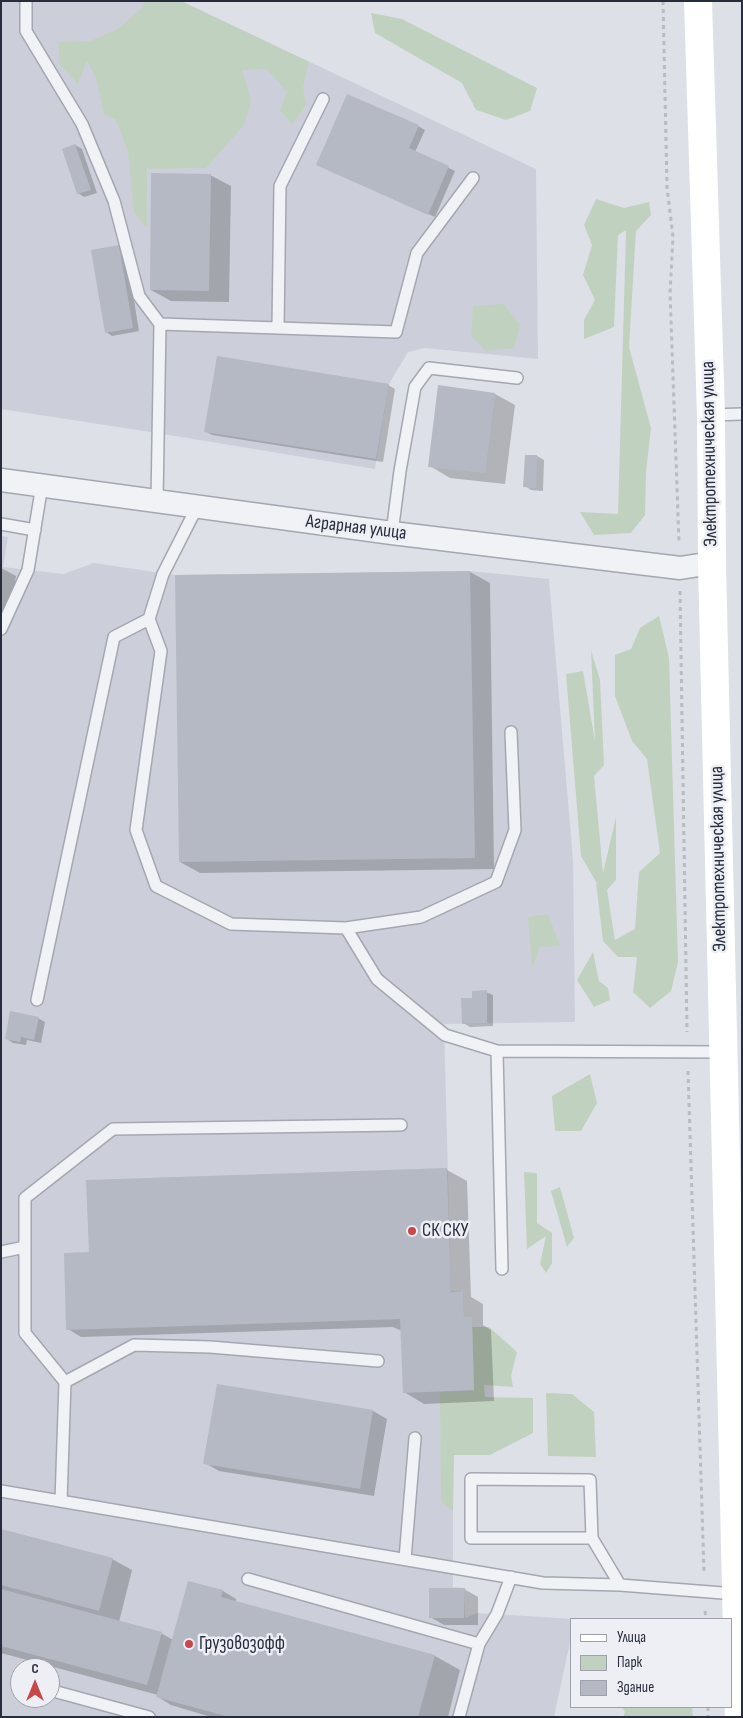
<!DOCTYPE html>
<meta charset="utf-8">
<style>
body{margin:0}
#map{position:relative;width:743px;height:1718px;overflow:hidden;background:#dee0e7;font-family:"Sofia Sans Condensed",sans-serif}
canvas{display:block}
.frame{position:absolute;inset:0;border:2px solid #282d3d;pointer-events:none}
.legend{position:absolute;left:570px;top:1618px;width:162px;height:90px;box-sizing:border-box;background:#edeff5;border:1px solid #9ea1ab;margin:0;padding:6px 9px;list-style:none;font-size:15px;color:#282d3d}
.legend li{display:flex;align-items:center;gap:10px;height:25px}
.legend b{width:25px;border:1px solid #9ea1ab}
.north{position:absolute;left:10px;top:1658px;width:50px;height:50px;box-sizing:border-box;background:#edeff5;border:1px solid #9ea1ab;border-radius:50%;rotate:0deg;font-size:14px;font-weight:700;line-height:20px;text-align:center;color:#282d3d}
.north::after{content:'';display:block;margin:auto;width:18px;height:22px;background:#c84748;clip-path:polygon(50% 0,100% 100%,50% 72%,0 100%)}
</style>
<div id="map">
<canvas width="743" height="1718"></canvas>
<div class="frame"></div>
<ul class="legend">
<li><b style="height:6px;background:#fff"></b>Улица</li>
<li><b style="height:14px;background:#c1d1bf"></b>Парк</li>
<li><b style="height:14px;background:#b5b9c4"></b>Здание</li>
</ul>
<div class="north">С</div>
</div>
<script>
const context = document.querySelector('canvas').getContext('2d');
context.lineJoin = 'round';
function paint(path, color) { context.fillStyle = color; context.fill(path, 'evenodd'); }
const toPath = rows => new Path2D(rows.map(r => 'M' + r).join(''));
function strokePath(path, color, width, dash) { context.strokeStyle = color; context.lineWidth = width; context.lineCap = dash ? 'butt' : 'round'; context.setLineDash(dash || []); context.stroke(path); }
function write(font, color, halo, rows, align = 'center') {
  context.font = font + ' "Sofia Sans Condensed",sans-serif'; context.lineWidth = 5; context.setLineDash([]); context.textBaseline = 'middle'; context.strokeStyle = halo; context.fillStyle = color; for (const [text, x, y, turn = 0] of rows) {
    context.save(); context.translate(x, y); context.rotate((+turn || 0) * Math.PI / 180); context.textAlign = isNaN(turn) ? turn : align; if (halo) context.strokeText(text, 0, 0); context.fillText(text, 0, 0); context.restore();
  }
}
paint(toPath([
 [1,1,181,1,536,169,538,359,425,348,408,352,389,384,375,469,157,433,1,409],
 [1,536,8,537,3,567,63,574,94,563,175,575,470,571,549,579,573,860,575,1022,444,1024,451,1291,463,1291,464,1317,472,1317,474,1390,453,1392,453,1587,465,1588,465,1618,477,1613,575,1619,572,1619,572,1633,554,1717,1,1717],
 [20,1668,50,1668,50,1698,20,1698]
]), '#cccfd9');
paint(toPath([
 [145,1,181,1,309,62,303,87,306,104,292,125,280,110,287,92,267,69,242,70,251,101,244,125,206,168,147,169,147,228,134,212,128,152,116,120,104,114,96,78,87,61,78,84,60,65,58,42,90,41,118,29,142,8],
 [371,13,402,19,537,88,530,111,506,120,476,110,462,83,375,33],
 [596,199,624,208,649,202,651,215,636,231,629,347,651,428,646,472,645,515,631,533,594,535,580,512,618,514,626,230,618,235,614,327,584,339,584,320,595,300,583,275,592,245,584,225],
 [504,304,520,325,514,348,486,351,471,336,473,306],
 [659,616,669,658,678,962,671,991,650,1008,633,992,637,957,618,957,603,941,596,882,581,856,566,674,583,671,595,741,591,650,600,680,604,765,594,776,603,873,616,817,616,880,607,890,615,940,635,929,639,872,660,853,647,759,632,741,615,696,615,655,631,649,640,628],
 [548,914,560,946,540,947,532,968,528,917],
 [593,952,599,981,608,988,610,1000,594,1007,577,980],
 [590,1074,597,1103,581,1131,555,1131,552,1096],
 [524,1172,537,1173,537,1223,552,1233,552,1263,546,1273,540,1264,546,1236,527,1249],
 [560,1187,574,1238,567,1247,551,1191],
 [472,1327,489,1327,517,1352,511,1376,513,1387,484,1385,485,1397,533,1398,533,1433,490,1455,454,1455,453,1511,441,1502,440,1392,474,1390],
 [546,1393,572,1394,594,1412,596,1457,548,1456],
 [622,1707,692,1707,693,1717,623,1717,625,1712]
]), '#c1d1bf');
paint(toPath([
 [418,126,425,130,415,152,455,171,435,217,324,168],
 [75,145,82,149,97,193,84,197,78,193,63,149],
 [210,175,231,186,229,302,171,301,151,290],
 [119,247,126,251,139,331,112,336,106,332],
 [388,385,395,389,383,462,212,435,206,431],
 [495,394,515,405,505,484,450,478,430,466],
 [526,456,537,456,544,460,543,491,531,490,525,486],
 [1,568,16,576,10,613,1,611],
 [470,572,490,583,494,869,200,873,180,862],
 [486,992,493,995,493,1026,470,1027,463,1023,474,999],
 [38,1018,45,1022,41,1043,27,1040,26,1045,13,1043,7,1039],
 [447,1170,467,1181,471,1297,483,1304,483,1325,491,1330,494,1401,424,1404,404,1392,402,1331,393,1327,81,1337,68,1329,90,1253],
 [218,1385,373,1411,387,1419,374,1496,219,1471,205,1463],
 [1,1530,112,1559,132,1570,119,1622,161,1633,173,1640,189,1582,223,1591,236,1599,236,1602,435,1656,460,1670,448,1717,211,1717,171,1705,158,1697,158,1695,1,1653],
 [464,1589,478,1597,478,1625,444,1625,430,1617]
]), '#0003');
paint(toPath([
 [347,94,419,125,409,148,449,166,428,215,316,165],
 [75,144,91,190,77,194,62,149],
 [151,173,211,174,209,291,150,290],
 [119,245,133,328,105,333,91,250],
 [217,356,389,384,376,459,204,432],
 [438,385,495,393,485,473,428,467],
 [525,455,537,455,536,488,523,487],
 [470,571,475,858,179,862,175,575],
 [487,990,487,1023,462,1024,461,998,472,998,472,991],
 [10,1011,39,1017,34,1040,21,1037,20,1042,5,1039],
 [447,1168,451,1292,463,1291,464,1317,472,1317,474,1390,403,1393,400,1319,66,1330,64,1253,89,1252,86,1180],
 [217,1384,373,1410,360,1489,203,1464],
 [1,1529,113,1558,99,1611,1,1585],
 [188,1581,223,1590,221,1597,435,1655,418,1717,229,1717,156,1697],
 [429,1588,465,1588,464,1618,429,1618],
 [1,1589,162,1632,147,1685,1,1646]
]), '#b5b9c4');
const lane = toPath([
 [26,1,26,31,82,124,114,201,139,296,160,324,157,501],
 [160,324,396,332,417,253,473,178],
 [278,328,280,186,323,99],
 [711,415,742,414],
 [197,507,163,574,149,619,161,651,136,830,156,886,231,924,346,928,421,917,496,882,515,830,511,732],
 [1,524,35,530],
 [392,533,400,471,415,387,429,368,517,378],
 [1,629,28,570,42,485],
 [346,928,377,979,445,1035,497,1051,723,1052],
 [37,1000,114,637,149,619],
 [497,1051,502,1269],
 [1,1252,25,1247],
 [65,1382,25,1333,25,1198,113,1129,401,1125],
 [1,1491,543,1583,620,1585,736,1594],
 [61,1501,65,1382,134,1345,210,1347,378,1361],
 [592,1538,590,1480,471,1479,471,1538,592,1538,620,1585],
 [405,1559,415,1438],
 [248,1579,479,1644,459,1717],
 [479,1644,497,1614,511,1577],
 [57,1692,149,1717]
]);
const street = toPath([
 [1,480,392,533,680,568,712,563]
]);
strokePath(lane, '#a4a7b1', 14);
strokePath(street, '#a4a7b1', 25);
strokePath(toPath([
 [663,1,667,187,673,237,670,293,679,543],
 [680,591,687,1032],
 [688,1071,704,1572],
 [705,1611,706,1619],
 [708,1707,708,1717]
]), '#b9bbc2', 3, [4, 4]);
strokePath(lane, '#f1f2f6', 11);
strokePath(street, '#f1f2f6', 22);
strokePath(toPath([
 [698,1,711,415,712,563,739,1717]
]), '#fff', 28);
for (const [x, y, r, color] of [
 [412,1231,5,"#c84748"],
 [189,1644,5,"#c84748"]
]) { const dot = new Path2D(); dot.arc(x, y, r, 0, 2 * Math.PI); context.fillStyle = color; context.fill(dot); strokePath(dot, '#edeff5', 2); }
write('19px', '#282d3d', '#edeff5', [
 ["Электротехническая улица",710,454,-91],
 ["Аграрная улица",356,528,7],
 ["Электротехническая улица",719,859,-91]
]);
write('19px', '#282d3d', '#edeff5', [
 ["СК СКУ",422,1231],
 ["Грузовозофф",199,1644]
], 'left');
</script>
